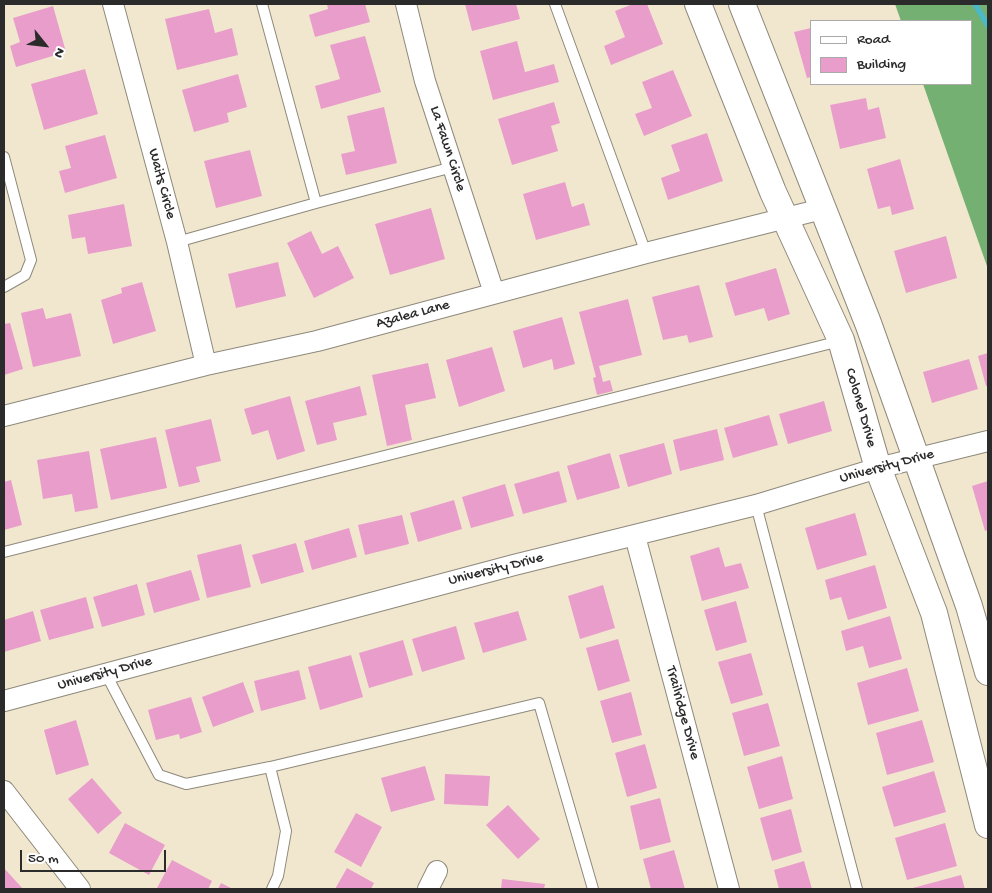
<!DOCTYPE html>
<style>
body{margin:0}
#map{position:relative;width:992px;height:893px;overflow:hidden;background:#f1e7ce;font-family:"Gochi Hand",sans-serif}
canvas{display:block}
.frame{position:absolute;inset:0;border:5px solid #2b2b2b;pointer-events:none}
.legend{position:absolute;left:810px;top:20px;width:162px;height:65px;box-sizing:border-box;background:#fff;border:1px solid #aaa;margin:0;padding:6px 9px;list-style:none;font-size:15px;color:#2b2b2b}
.legend li{display:flex;align-items:center;gap:10px;height:25px}
.legend b{width:25px;border:1px solid #aaa}
.north{position:absolute;left:20px;top:20px;width:50px;height:50px;-webkit-text-stroke:4px #fff;paint-order:stroke;rotate:119deg;font-size:14px;font-weight:700;line-height:20px;text-align:center;color:#2b2b2b}
.north::after{content:'';display:block;margin:auto;width:18px;height:22px;background:#2b2b2b;clip-path:polygon(50% 0,100% 100%,50% 72%,0 100%)}
.scale{position:absolute;left:20px;top:850px;width:146px;height:22px;box-sizing:border-box;border:2px solid #2b2b2b;border-top:0;padding-left:6px;font-size:15px;line-height:18px;white-space:nowrap;color:#2b2b2b;-webkit-text-stroke:4px #fff;paint-order:stroke}
</style>
<div id="map">
<canvas width="992" height="893"></canvas>
<div class="frame"></div>
<ul class="legend">
<li><b style="height:6px;background:#fff"></b>Road</li>
<li><b style="height:14px;background:#e99dcb"></b>Building</li>
</ul>
<div class="north">N</div>
<div class="scale">50 m</div>
</div>
<script>
const context = document.querySelector('canvas').getContext('2d');
context.lineJoin = 'round';
function paint(path, color) { context.fillStyle = color; context.fill(path, 'evenodd'); }
const toPath = rows => new Path2D(rows.map(r => 'M' + r).join(''));
function strokePath(path, color, width, dash) { context.strokeStyle = color; context.lineWidth = width; context.lineCap = dash ? 'butt' : 'round'; context.setLineDash(dash || []); context.stroke(path); }
function write(font, color, halo, rows, align = 'center') {
  context.font = font + ' "Gochi Hand",sans-serif'; context.lineWidth = 4.5; context.setLineDash([]); context.textBaseline = 'middle'; context.strokeStyle = halo; context.fillStyle = color; for (const [text, x, y, turn = 0] of rows) {
    context.save(); context.translate(x, y); context.rotate((+turn || 0) * Math.PI / 180); context.textAlign = isNaN(turn) ? turn : align; if (halo) context.strokeText(text, 0, 0); context.fillText(text, 0, 0); context.restore();
  }
}
paint(toPath([
 [895,4,988,4,988,269,923,84,971,84,971,21,901,21]
]), '#74b071');
strokePath(toPath([
 [975,4,988,26]
]), '#4cb9c6', 5.5);
paint(toPath([
 [327,4,365,4,370,22,315,37,309,15,328,9],
 [465,4,516,4,520,19,472,31],
 [633,4,647,4,663,44,611,65,604,46,625,37,615,11],
 [53,6,66,52,16,67,10,46,20,42,13,18],
 [209,9,215,33,232,28,238,55,177,70,165,19],
 [811,28,811,77,807,78,794,32],
 [365,36,381,92,321,109,315,86,340,79,330,45],
 [517,41,525,72,554,64,559,82,493,100,480,51],
 [85,69,98,114,44,130,31,84],
 [673,70,692,116,644,136,635,114,652,108,642,82],
 [238,74,247,107,227,113,229,122,194,132,182,90],
 [866,98,868,110,879,107,886,138,840,149,830,105],
 [554,102,560,123,551,126,558,151,512,165,498,119],
 [384,107,397,163,346,175,341,154,355,151,347,116],
 [707,133,723,181,668,200,661,178,680,171,671,145],
 [105,135,117,178,65,193,59,171,71,168,65,146],
 [250,150,262,196,216,208,204,161],
 [900,159,914,209,892,215,890,206,878,209,867,169],
 [565,182,572,207,584,203,590,225,536,240,523,194],
 [124,204,132,246,88,254,85,237,72,239,68,215],
 [431,208,445,259,390,275,375,224],
 [311,231,322,254,338,246,354,278,314,298,287,243],
 [946,236,957,278,906,293,894,251],
 [278,262,286,296,236,308,228,274],
 [776,268,790,314,768,321,764,308,735,316,725,283],
 [142,282,156,331,113,344,101,300,122,293,121,288],
 [699,285,713,337,689,343,687,335,663,340,652,297],
 [628,299,642,355,599,366,603,382,610,380,613,391,597,395,593,378,596,377,579,312],
 [43,308,46,319,71,313,81,356,33,367,21,313],
 [562,317,575,364,554,370,552,359,523,368,513,331],
 [10,323,23,369,4,375,4,324],
 [492,347,505,391,459,407,446,360],
 [988,353,988,386,986,386,978,356],
 [969,359,978,389,932,403,923,372],
 [428,363,436,398,405,405,412,440,387,446,372,375],
 [360,386,367,415,333,423,337,440,317,445,305,401],
 [290,396,305,451,277,460,268,430,252,435,244,409],
 [824,401,832,431,788,444,779,414],
 [769,415,778,445,733,458,724,428],
 [211,419,221,461,196,467,200,482,179,487,165,430],
 [717,429,724,460,680,471,673,440],
 [156,437,167,488,111,500,100,449],
 [664,443,672,474,628,487,619,455],
 [89,451,98,508,75,512,72,494,43,499,37,460],
 [610,453,620,488,577,500,567,466],
 [559,471,567,502,523,514,514,484],
 [11,480,22,525,4,530,4,482],
 [988,481,988,530,985,531,972,486],
 [505,484,514,516,471,528,462,497],
 [454,500,462,529,418,542,410,513],
 [855,513,867,555,817,570,805,528],
 [402,515,409,544,365,555,358,525],
 [349,528,357,557,312,570,304,541],
 [296,543,304,572,261,584,252,555],
 [241,544,251,587,207,598,197,555],
 [719,547,725,567,741,563,749,588,702,601,690,556],
 [875,565,887,608,848,620,841,597,830,600,825,580],
 [191,570,200,600,154,613,146,583],
 [137,584,145,615,102,627,93,597],
 [603,585,615,628,580,639,568,596],
 [86,597,94,628,49,640,40,610],
 [736,601,747,642,716,651,704,610],
 [33,611,41,641,4,652,4,620],
 [518,611,527,640,483,653,474,623],
 [890,616,902,659,869,668,863,646,846,651,841,631],
 [456,626,465,659,422,672,412,639],
 [618,639,630,681,598,691,586,648],
 [403,640,413,675,369,688,359,653],
 [751,653,763,695,731,704,718,662],
 [351,655,363,697,320,710,308,667],
 [907,668,919,711,868,725,857,683],
 [299,670,306,699,261,711,254,681],
 [243,682,254,712,213,727,202,697],
 [631,692,642,735,612,743,600,701],
 [191,697,202,732,180,739,179,734,156,740,148,710],
 [768,703,780,746,744,756,732,713],
 [76,720,89,765,56,775,44,730],
 [922,720,934,762,887,775,876,733],
 [645,744,657,788,627,797,615,753],
 [782,756,793,799,759,809,747,767],
 [425,766,435,800,391,812,381,778],
 [934,771,946,812,894,827,882,787],
 [445,774,490,776,488,806,444,804],
 [92,778,122,813,98,834,68,799],
 [660,798,671,842,640,850,630,806],
 [508,805,540,839,518,859,486,825],
 [791,809,802,852,772,861,760,818],
 [356,813,382,827,361,867,334,852],
 [125,823,165,845,149,875,109,853],
 [945,823,957,866,907,880,895,838],
 [674,850,685,889,651,889,643,859],
 [172,860,212,881,208,889,157,888],
 [804,861,812,889,779,889,774,870],
 [4,868,23,889,4,889],
 [347,868,374,883,371,889,335,889],
 [961,875,965,889,909,889],
 [502,879,545,884,544,889,501,889],
 [221,883,233,889,218,889]
]), '#e99dcb');
const service = toPath([
 [555,4,646,253],
 [4,157,31,260,25,275,4,287],
 [316,203,453,167],
 [177,242,316,203,262,4],
 [756,505,857,889],
 [4,552,840,341],
 [106,674,159,775,186,784,270,767,539,703,593,889],
 [270,767,286,831,278,876,272,889]
]);
const minor = toPath([
 [113,4,177,242,206,365],
 [406,4,425,81,494,293],
 [4,416,206,365,317,341,646,253,822,209],
 [635,536,729,889],
 [4,701,514,565,756,505,878,468,988,441],
 [4,791,80,889],
 [428,889,437,871]
]);
const tertiary = toPath([
 [698,4,773,192,841,340,878,468,934,613,988,825],
 [742,4,868,323,969,606,988,672]
]);
strokePath(service, '#8e897c', 12);
strokePath(minor, '#8e897c', 22);
strokePath(tertiary, '#8e897c', 28);
strokePath(service, '#fff', 10);
strokePath(minor, '#fff', 20);
strokePath(tertiary, '#fff', 26);
write('15px', '#2b2b2b', '#fff', [
 ["La Fawn Circle",447,149,72],
 ["Waits Circle",161,184,75],
 ["Azalea Lane",413,315,-15],
 ["Colonel Drive",860,408,74],
 ["University Drive",887,467,-15],
 ["University Drive",496,570,-14],
 ["University Drive",105,674,-15],
 ["Trailridge Drive",682,713,75]
]);
</script>
